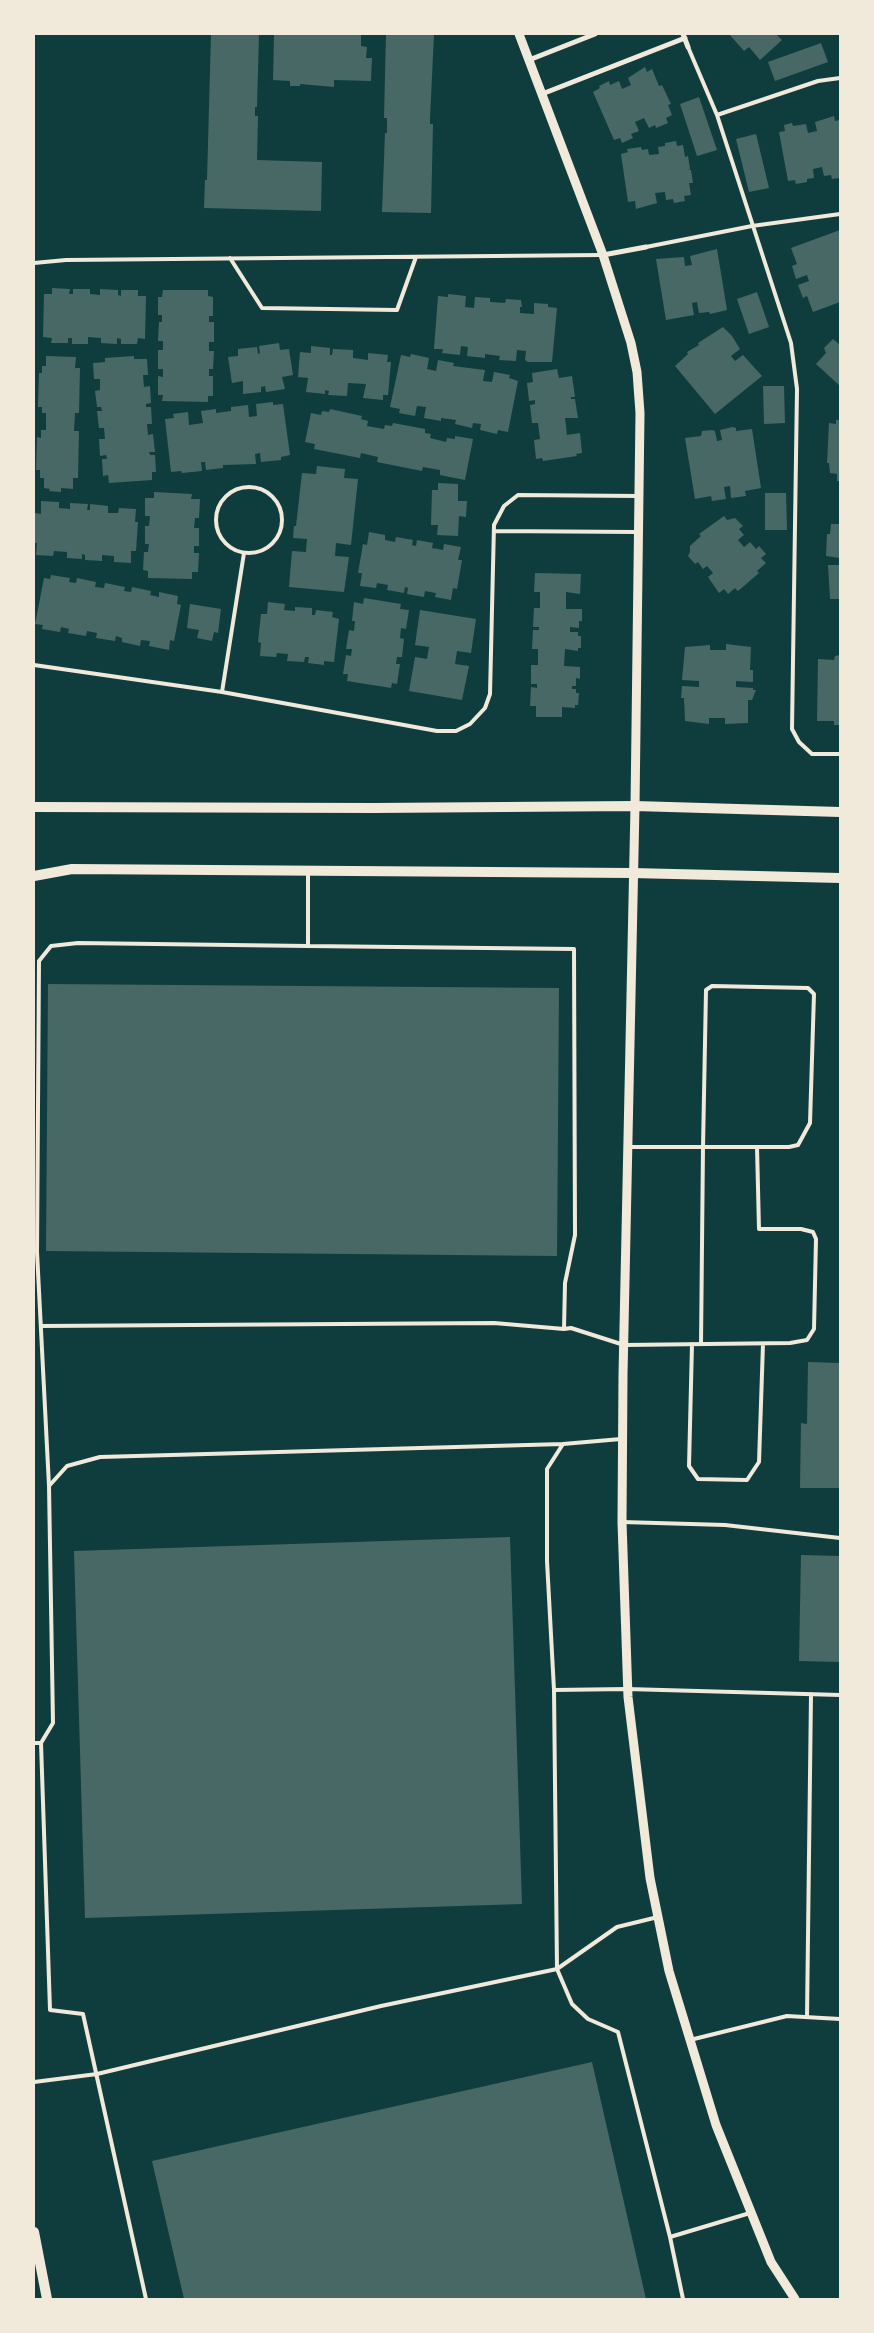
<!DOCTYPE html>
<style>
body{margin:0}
#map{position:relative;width:874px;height:2333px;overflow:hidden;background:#0f3d3e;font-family:Arial,sans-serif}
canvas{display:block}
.frame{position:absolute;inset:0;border:35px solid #f1e9da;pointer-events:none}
</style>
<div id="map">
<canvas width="874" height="2333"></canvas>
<div class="frame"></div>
</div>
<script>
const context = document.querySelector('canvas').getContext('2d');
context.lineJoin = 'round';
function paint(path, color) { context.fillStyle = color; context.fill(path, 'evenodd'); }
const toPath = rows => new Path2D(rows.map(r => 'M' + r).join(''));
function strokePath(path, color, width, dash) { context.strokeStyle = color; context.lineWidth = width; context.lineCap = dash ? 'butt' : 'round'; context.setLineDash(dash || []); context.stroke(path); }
paint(toPath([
 [211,34,259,34,257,107,255,107,255,116,258,116,257,160,322,162,321,211,204,208,205,180,207,180],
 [274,34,361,34,361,46,367,47,366,58,372,58,371,81,334,80,334,87,300,84,300,86,290,86,290,81,273,80],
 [386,34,434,34,430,119,430,124,433,124,431,213,382,212,385,133,387,133,387,118,384,118],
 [729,34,776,34,782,40,760,60,749,47,744,51],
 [821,43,828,62,775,81,768,62],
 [645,67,647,72,652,69,659,86,662,85,671,104,668,105,672,115,666,118,668,123,656,128,655,125,649,128,644,118,635,122,639,131,631,134,633,138,622,143,620,138,614,140,593,92,600,88,599,86,609,81,610,85,619,81,622,89,631,85,628,78],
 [699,97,717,150,697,156,680,104],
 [834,116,835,121,840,120,840,178,832,179,831,175,824,176,822,167,813,169,814,178,807,179,807,182,796,184,795,180,788,181,779,132,785,131,784,125,792,123,793,126,806,124,808,133,817,131,815,122],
 [756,134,769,188,749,192,736,139],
 [676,141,677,146,683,145,685,157,688,156,690,169,688,169,691,170,693,183,689,183,691,195,684,196,685,201,674,203,673,199,666,200,665,192,655,193,657,203,636,209,635,201,628,202,621,154,628,152,627,149,641,147,642,150,648,149,649,155,659,154,658,147,665,146,665,143],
 [840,230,840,302,813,312,807,296,803,298,798,285,809,281,807,275,796,279,792,266,797,264,791,248],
 [717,249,727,310,710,314,709,312,699,313,697,302,692,303,694,315,666,320,656,259,684,257,685,266,692,265,690,256],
 [52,288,70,289,69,294,73,294,73,289,90,289,90,294,100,295,100,289,118,290,118,295,121,296,121,290,138,290,138,296,146,296,145,339,138,338,137,344,121,344,121,339,117,338,117,344,101,343,101,338,88,337,88,344,72,344,72,338,68,338,68,343,51,343,52,338,43,337,44,294,52,294],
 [163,290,208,290,208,296,213,297,213,316,209,316,209,322,214,322,214,342,209,342,209,351,214,351,213,369,209,369,209,376,213,376,213,396,208,396,208,402,162,401,163,395,158,395,158,376,163,377,163,369,158,369,158,350,163,350,163,341,158,341,159,322,162,322,162,315,158,315,158,297,162,297],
 [757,292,769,327,749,334,737,299],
 [448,294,466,296,465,307,474,308,475,297,490,298,490,302,505,303,506,299,521,300,522,307,520,307,520,313,534,314,534,303,548,304,548,307,557,308,552,362,528,362,525,360,526,351,517,350,516,361,499,360,500,356,485,354,485,358,467,356,468,347,461,346,460,355,442,353,443,349,434,349,438,296,448,297],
 [723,327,732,336,740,349,731,356,735,361,743,355,762,376,715,414,675,366,688,354,687,352,699,345,698,343],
 [833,339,840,345,840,386,816,364,826,353,824,348],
 [279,343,280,350,289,349,293,375,282,377,285,389,266,392,265,386,261,387,261,392,243,394,243,381,232,383,228,357,238,356,238,349,257,347,258,354,260,353,259,346],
 [311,346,330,348,330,355,332,355,333,349,353,350,353,358,368,360,368,353,388,355,387,362,391,362,388,395,383,395,383,400,363,398,366,384,348,383,347,396,328,395,329,391,325,390,325,394,306,392,308,378,298,377,300,352,311,353],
 [411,354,429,358,427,369,436,371,438,360,454,363,453,366,485,370,483,381,492,382,494,372,510,375,509,378,518,381,508,432,498,430,497,434,480,430,481,424,473,423,472,428,455,424,456,420,441,418,441,421,424,418,426,407,417,406,415,416,399,413,400,409,390,407,401,355,410,357],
 [46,356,76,357,75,368,80,368,79,413,75,413,74,431,79,431,78,478,73,478,73,489,61,488,61,492,49,491,50,489,44,488,44,478,40,478,40,470,36,470,37,437,41,438,41,430,46,430,46,413,42,413,42,407,38,407,39,373,42,373,42,366,46,366],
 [134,356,134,359,147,359,148,375,143,375,144,387,150,386,151,403,146,404,146,407,151,407,152,424,147,424,148,435,153,434,155,452,149,452,150,455,155,455,156,472,152,472,152,480,109,483,108,475,103,476,102,459,107,459,106,455,100,456,99,439,105,439,104,428,99,428,97,411,102,411,101,407,97,407,95,391,100,390,100,379,94,379,93,363,105,362,105,358],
 [557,369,559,378,572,376,575,397,571,397,571,399,575,399,578,418,565,418,567,435,580,433,582,453,576,454,577,456,543,461,542,458,536,459,534,440,540,439,538,423,532,423,530,405,535,404,535,400,529,401,527,383,533,382,532,373],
 [763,386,784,386,785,423,764,424],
 [273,402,273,405,283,404,290,455,281,457,281,460,261,462,260,453,255,454,256,464,223,465,223,468,206,470,205,462,201,462,202,471,182,473,181,471,171,472,165,419,174,418,173,414,188,412,189,425,203,423,201,411,216,409,216,413,231,411,231,407,248,405,249,417,257,416,256,404],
 [330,409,362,416,361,419,368,421,367,426,384,429,385,425,392,426,393,423,425,429,425,433,431,434,430,438,446,442,447,438,455,439,455,436,473,439,465,480,440,475,440,470,423,467,422,471,377,462,378,457,361,453,360,458,314,449,315,444,305,442,311,413,321,415,322,411,329,412],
 [836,420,840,420,840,481,837,481,837,474,830,473,829,463,827,463,829,423,836,424],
 [733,427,736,428,736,431,752,429,761,488,745,491,746,496,731,498,730,486,724,487,726,499,712,501,711,496,695,499,685,438,701,436,702,431,712,430,715,431,717,441,722,440,720,430],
 [317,466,345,469,344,478,358,479,351,545,336,543,335,556,349,557,344,592,289,587,292,551,306,552,307,539,293,538,294,526,296,526,302,473,316,474],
 [438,483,458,484,458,501,467,501,466,517,459,516,458,536,437,535,438,525,431,525,432,490,438,490],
 [154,492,192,494,191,499,200,499,199,518,195,518,194,528,199,528,199,546,194,546,194,553,199,553,198,572,192,572,192,579,148,578,148,571,143,570,144,552,148,552,149,544,145,544,145,526,149,526,150,516,145,516,145,498,154,498],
 [765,493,786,493,787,530,765,530],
 [41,501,59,502,59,508,70,509,70,503,88,504,87,510,90,510,90,504,108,506,108,513,118,513,119,508,136,509,135,522,138,522,136,551,131,551,131,563,114,562,114,556,102,555,102,561,85,560,85,555,82,554,82,559,67,558,67,552,54,551,53,556,36,555,37,543,34,543,35,513,41,514],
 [724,516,727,520,735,518,743,526,739,529,744,535,738,540,744,547,750,542,756,549,759,546,766,554,761,558,766,563,757,571,759,573,738,591,735,588,728,594,724,589,719,593,708,577,713,573,707,566,703,569,698,562,695,564,688,556,690,552,690,546,701,536,699,534],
 [831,524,840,524,840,558,826,556,827,534,830,534],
 [369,532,385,535,385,540,395,542,396,537,413,540,412,545,416,546,417,540,433,543,432,548,443,550,444,544,461,547,458,560,462,560,457,589,453,588,451,600,435,597,436,593,425,591,424,597,407,594,408,588,405,587,404,593,387,590,388,585,377,583,376,588,360,586,362,573,358,573,363,544,367,545],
 [828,565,840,565,840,599,830,599],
 [535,573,581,574,580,594,566,592,566,609,582,609,582,621,579,621,579,628,570,627,570,632,578,632,578,636,581,636,581,648,578,648,578,651,565,649,564,666,580,667,580,679,576,678,576,686,572,686,572,689,576,689,576,693,579,693,578,705,575,705,575,708,562,707,562,717,536,717,536,706,530,706,531,687,537,688,537,684,531,684,531,665,538,665,538,649,532,649,533,630,539,630,539,627,533,627,534,608,540,608,540,592,534,592],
 [51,575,70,578,69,582,76,583,77,578,96,582,95,587,104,588,105,583,125,587,124,591,131,592,132,587,151,591,150,595,159,597,159,592,178,596,177,604,181,605,174,641,170,640,169,650,149,646,150,641,141,640,140,646,122,642,122,638,116,636,115,641,96,638,97,633,87,631,86,636,68,633,69,629,61,627,60,632,42,629,43,625,35,624,44,578,50,579],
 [364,598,401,604,400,609,409,610,406,629,401,628,400,638,404,639,402,657,397,657,396,664,400,664,397,684,392,683,391,688,347,681,348,674,343,674,346,655,351,656,352,649,346,649,349,630,354,631,355,621,352,621,354,602,363,604],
 [268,602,285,604,284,610,295,611,295,607,312,608,312,615,315,615,316,610,333,612,332,617,339,619,334,662,324,661,324,665,308,663,309,657,305,657,304,662,287,661,288,654,277,653,276,657,260,656,261,643,258,642,261,614,267,614],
 [190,604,221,609,218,633,214,632,212,641,197,638,199,630,187,628],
 [420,610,476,619,471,653,457,651,455,664,469,666,462,700,409,691,415,657,427,659,429,647,415,645],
 [726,644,751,647,750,670,753,670,753,682,736,681,736,687,753,688,753,690,756,690,752,700,748,700,748,723,725,724,725,718,709,718,709,724,685,721,684,698,681,698,682,686,699,687,699,681,682,680,685,647,710,645,710,650,726,650],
 [840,655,840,725,834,725,834,721,817,721,818,659,834,660,835,656],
 [48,984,559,988,557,1256,46,1251],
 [808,1362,840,1363,840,1488,800,1488,801,1423,807,1424],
 [510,1537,522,1904,85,1918,74,1551],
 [801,1555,840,1556,840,1662,799,1661],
 [592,2062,646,2299,184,2299,152,2161]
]), '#486865');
strokePath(toPath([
 [688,47,717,115,791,343,797,389,792,729,799,742,812,754,840,754],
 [717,115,818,81,840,78],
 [646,247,752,226,840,214],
 [230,258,262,308,397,310,416,257],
 [34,263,66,260,601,255],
 '216 520a33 33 0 1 1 66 0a33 33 0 1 1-66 0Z',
 [494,531,637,532],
 [34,665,222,692,437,731,456,731,470,724,485,708,490,694,494,525,504,506,518,495,638,496],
 [222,692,244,553],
 [308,946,574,949,575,1235,565,1283,564,1329,571,1328,624,1345,790,1343,807,1340,814,1329,816,1239,813,1232,801,1229,759,1229,757,1147],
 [627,1147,789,1147,798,1145,810,1123,814,994,808,988,712,986,706,990,703,1147,701,1344],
 [41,1326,494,1323,564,1329],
 [692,1344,689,1466,698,1479,747,1480,759,1462,763,1344],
 [621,1439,563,1444,547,1469,547,1561,554,1690,627,1689,840,1695],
 [49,1486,37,1252,39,961,51,946,78,943,308,946,308,872],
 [622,1522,725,1525,840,1538],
 [554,1690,557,1969,572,2004,588,2019,618,2032,670,2237],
 [34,1743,41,1743,53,1723,49,1486,67,1466,100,1457,563,1444],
 [41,1743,50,2010,83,2014,146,2299],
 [807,2017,811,1694],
 [690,2040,787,2016,840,2019],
 [34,2082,97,2074,381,2006,557,1969,617,1927,658,1917],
 [683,2299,670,2237,750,2213]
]), '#f1e9da', 4);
strokePath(toPath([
 [683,34,688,47],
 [529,60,595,34],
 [542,94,685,38],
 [603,255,646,247]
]), '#f1e9da', 5);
strokePath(toPath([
 [519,34,603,255,631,343,637,372,640,413,635,806,623,1375,622,1522,628,1697,650,1878,669,1971,716,2125,771,2262,795,2299]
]), '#f1e9da', 9);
strokePath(toPath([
 [34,807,374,808,635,806,840,812],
 [34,876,72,869,632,873,840,878],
 [34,2232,47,2299]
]), '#f1e9da', 10);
</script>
